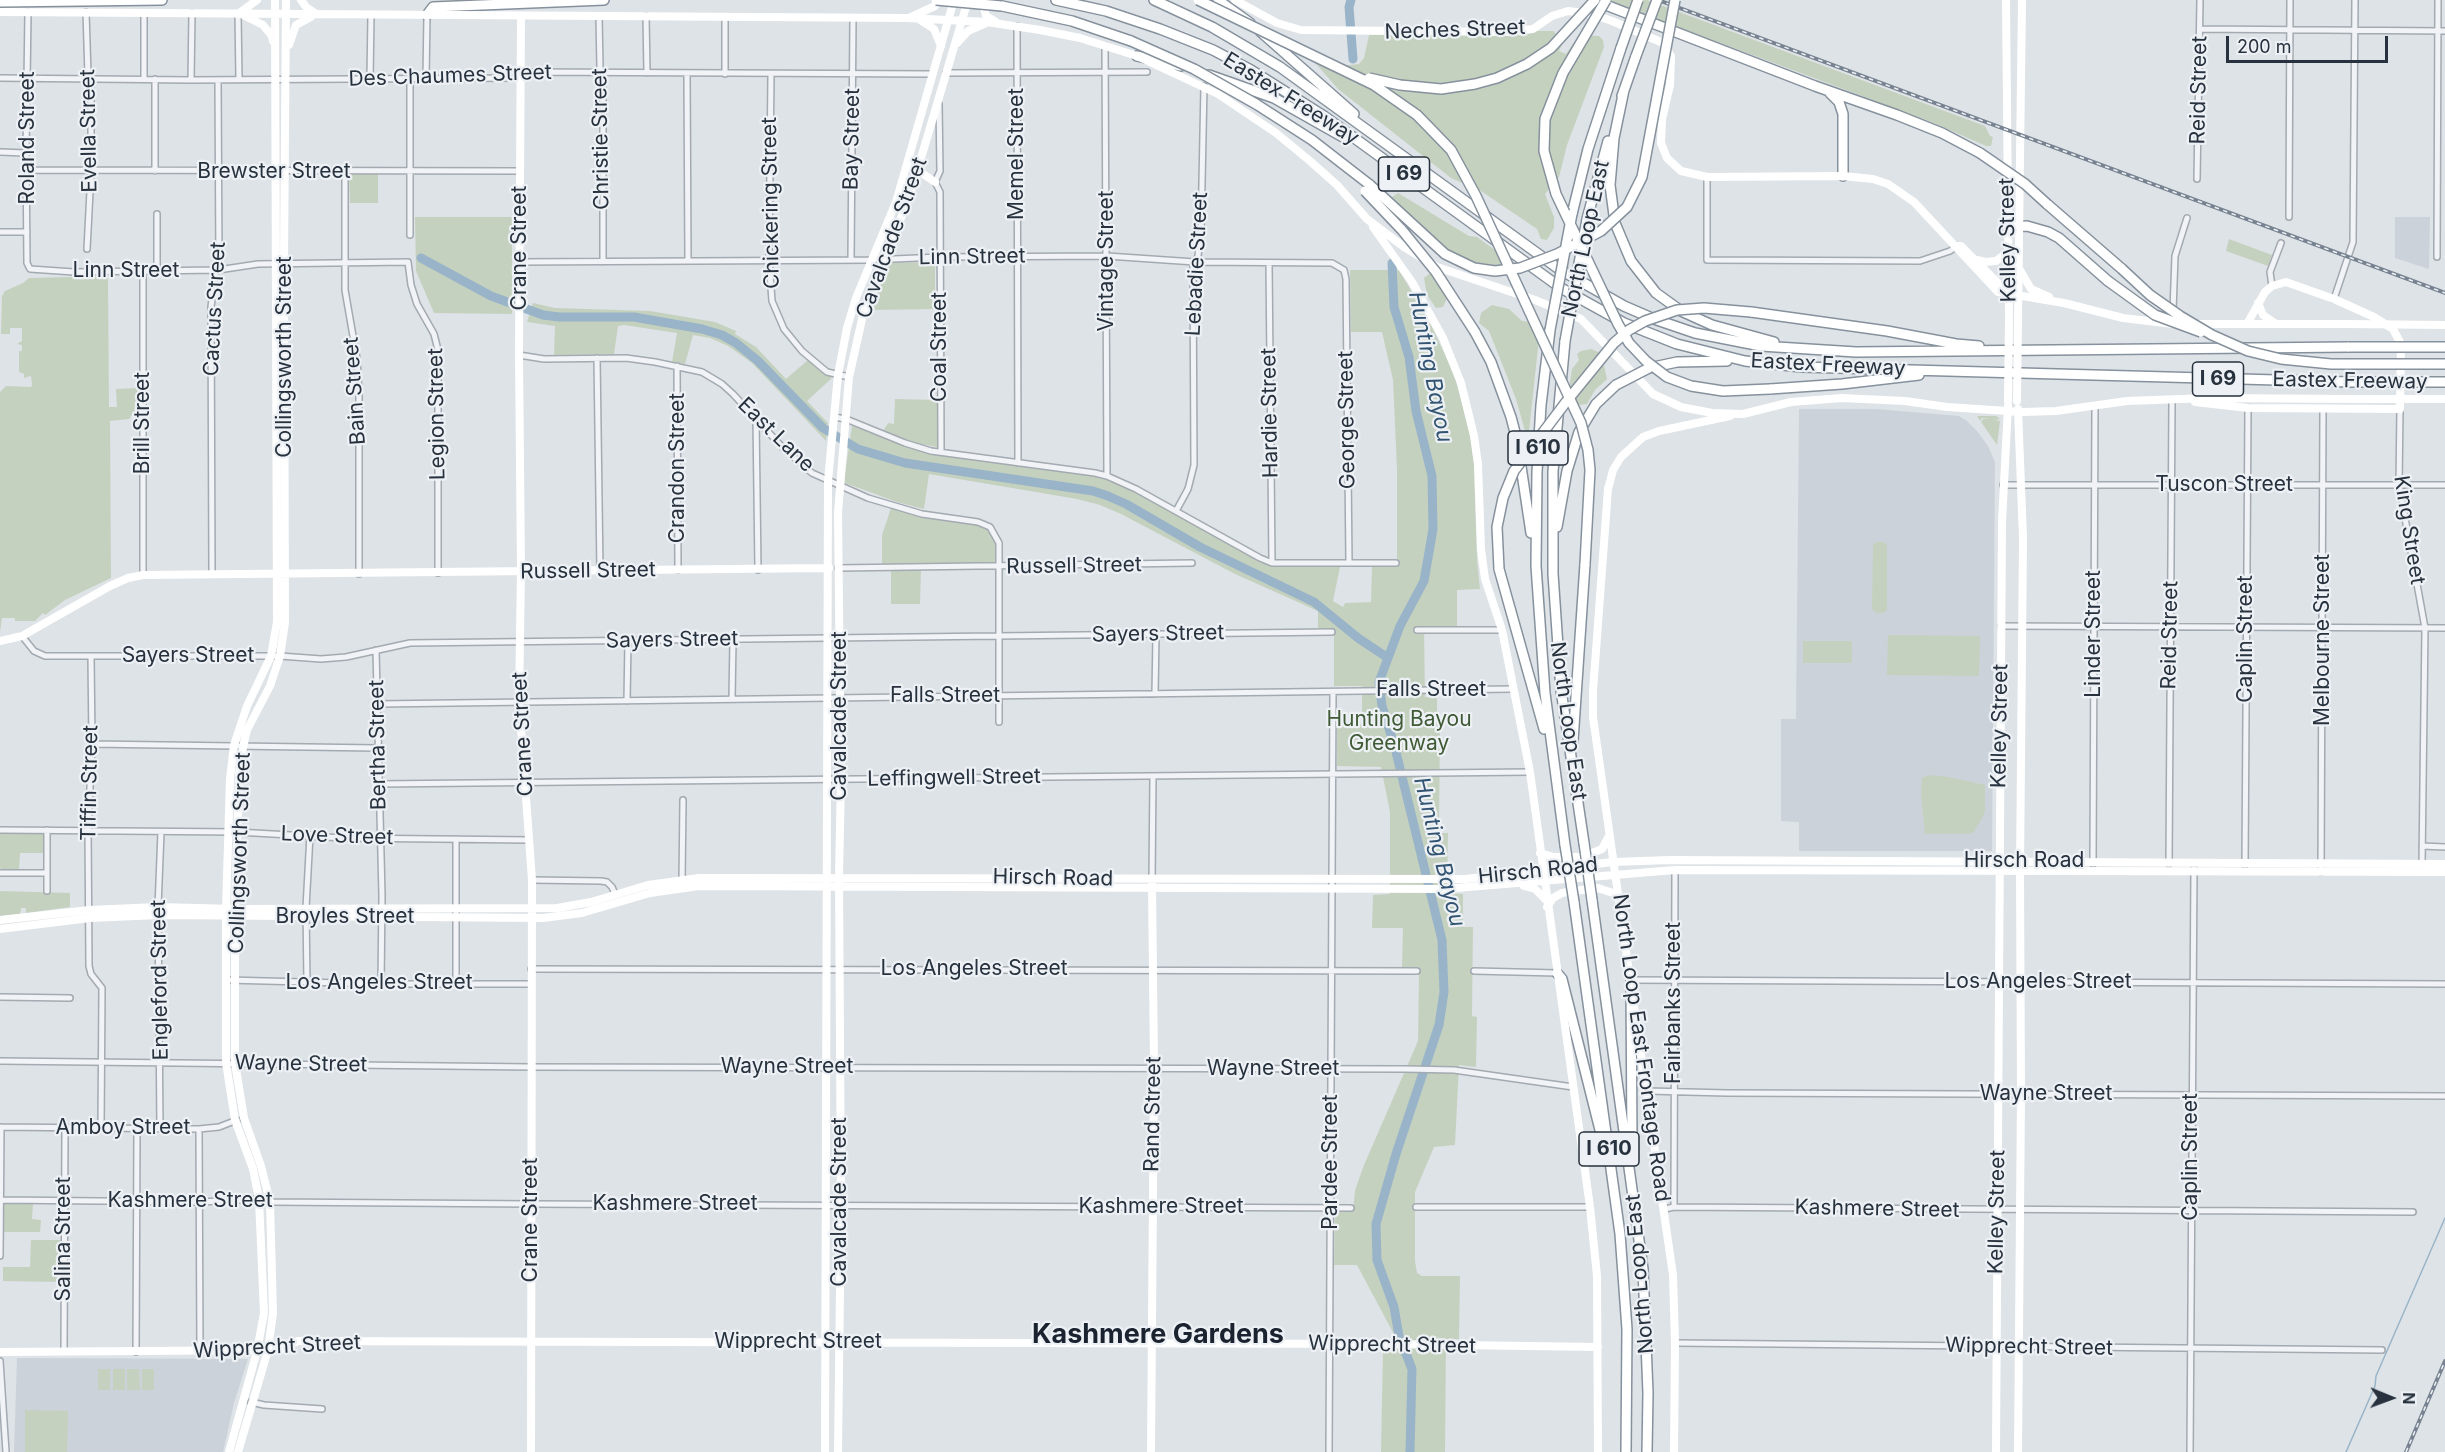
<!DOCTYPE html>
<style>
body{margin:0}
#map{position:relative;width:2445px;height:1452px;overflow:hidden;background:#dee3e7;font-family:Inter,sans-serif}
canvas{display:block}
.north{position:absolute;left:2361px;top:1368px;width:60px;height:60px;-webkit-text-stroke:4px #edf1f5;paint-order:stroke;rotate:91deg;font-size:16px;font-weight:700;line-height:24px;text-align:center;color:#27323e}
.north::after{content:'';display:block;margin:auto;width:21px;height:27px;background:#27323e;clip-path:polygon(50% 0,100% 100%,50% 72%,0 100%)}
.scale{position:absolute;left:2226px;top:36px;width:162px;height:27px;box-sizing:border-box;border:3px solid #27323e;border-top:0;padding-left:8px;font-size:18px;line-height:21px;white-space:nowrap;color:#27323e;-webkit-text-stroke:4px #edf1f5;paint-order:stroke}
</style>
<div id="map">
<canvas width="2445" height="1452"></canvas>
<div class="north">N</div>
<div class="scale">200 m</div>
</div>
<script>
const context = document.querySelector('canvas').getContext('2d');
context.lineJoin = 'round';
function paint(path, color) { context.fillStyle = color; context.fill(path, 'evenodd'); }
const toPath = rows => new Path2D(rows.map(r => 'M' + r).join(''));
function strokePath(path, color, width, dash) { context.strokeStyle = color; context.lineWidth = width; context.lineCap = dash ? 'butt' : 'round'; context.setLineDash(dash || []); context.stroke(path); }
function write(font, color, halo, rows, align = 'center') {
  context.font = font + ' Inter,sans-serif'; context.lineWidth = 4.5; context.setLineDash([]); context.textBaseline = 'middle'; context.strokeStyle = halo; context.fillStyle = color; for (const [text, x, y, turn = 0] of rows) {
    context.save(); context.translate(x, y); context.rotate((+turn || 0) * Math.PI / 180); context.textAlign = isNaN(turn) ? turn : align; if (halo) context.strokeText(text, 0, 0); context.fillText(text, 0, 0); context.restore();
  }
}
paint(toPath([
 [2395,217,2430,217,2429,269,2395,258],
 [1799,409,1876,409,1959,416,1967,421,1977,431,1988,446,1995,462,1992,851,1799,851,1799,822,1781,821,1781,719,1796,719],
 [17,1358,248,1359,234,1403,223,1452,14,1452]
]), '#ccd2d9');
paint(toPath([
 [1606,0,1647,0,1985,126,1990,136,1993,137,1991,146,1986,146,1934,123],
 [1536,31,1554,31,1562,45,1559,51,1566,54,1579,35,1599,36,1603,40,1604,47,1567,145,1559,177,1545,194,1554,217,1554,228,1547,240,1541,239,1537,229,1481,191,1451,178,1338,89,1310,57,1332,67,1359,64,1364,58,1369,35,1524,35],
 [352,173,378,174,378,203,350,203,349,176],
 [1398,193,1469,236,1477,237,1514,264,1493,267,1476,264,1457,257,1441,245,1391,198],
 [415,217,512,217,512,314,434,313,416,271],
 [2229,239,2272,255,2268,266,2226,251],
 [935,262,935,309,871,310,889,263],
 [1350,270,1399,270,1431,325,1454,374,1470,433,1474,465,1477,560,1480,589,1457,590,1457,626,1424,627,1425,697,1437,698,1437,721,1440,721,1439,833,1448,833,1447,893,1463,894,1463,927,1473,927,1472,1016,1477,1017,1476,1067,1459,1065,1455,1145,1434,1147,1415,1192,1415,1261,1417,1273,1422,1276,1460,1276,1459,1339,1446,1339,1445,1452,1381,1452,1383,1349,1397,1349,1397,1340,1357,1265,1334,1265,1335,1212,1353,1212,1355,1190,1364,1165,1418,1041,1419,972,1419,967,1402,967,1403,928,1372,928,1373,895,1390,894,1390,812,1381,767,1337,766,1337,724,1362,724,1362,686,1334,686,1334,629,1318,628,1318,611,1235,574,1121,514,1100,505,1077,499,929,474,924,509,897,502,845,483,844,480,852,426,908,446,1102,476,1129,487,1173,511,1265,564,1284,567,1340,567,1333,601,1343,607,1345,603,1371,602,1372,565,1397,564,1397,470,1393,380,1382,332,1351,332],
 [1429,274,1434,275,1448,296,1443,307,1436,308,1427,295,1424,278],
 [108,276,109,407,117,407,116,389,138,388,138,405,129,419,110,421,111,578,65,600,45,615,43,613,35,621,15,621,15,618,2,618,0,632,0,392,6,386,31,387,32,385,31,376,24,378,24,374,19,372,19,351,22,351,22,345,17,344,22,341,22,328,10,328,10,334,1,334,2,296,5,291,23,283,29,278],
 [533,303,555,308,650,311,715,322,736,331,735,334,756,347,786,379,808,360,832,378,807,401,828,423,826,441,752,363,728,346,710,338,693,335,685,364,672,362,677,333,624,325,618,326,614,354,554,355,555,326,527,322],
 [1492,305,1509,309,1522,321,1532,322,1539,339,1529,431,1525,431,1516,399,1489,331,1479,323,1481,313],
 [1591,349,1601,353,1607,379,1595,390,1587,404,1578,405,1569,389,1572,369,1579,360,1577,354,1581,351],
 [895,399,939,400,940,443,937,447,915,443,883,431,888,423,894,424],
 [1977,416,1996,416,2000,419,1995,420,2000,421,1997,445,1981,422,1983,419,1991,419,1982,418,1980,421],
 [891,508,927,517,981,525,991,530,996,540,997,559,993,563,882,564,882,535],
 [1876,542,1884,542,1887,545,1887,610,1883,613,1876,613,1872,609,1873,545],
 [921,569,920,604,891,604,891,570],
 [1888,635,1980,636,1979,676,1887,675],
 [1803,641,1852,641,1852,663,1803,663],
 [1928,775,1949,777,1985,785,1985,812,1974,832,1968,834,1925,834,1921,794,1922,778],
 [0,832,43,832,45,853,20,853,19,870,3,870,0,868],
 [0,891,70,893,70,907,26,913,26,908,21,908,20,914,0,916],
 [4,1203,33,1204,32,1219,41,1220,40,1232,4,1232],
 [31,1240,60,1240,60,1282,3,1281,3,1267,30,1267],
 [98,1369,110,1369,110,1390,98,1390],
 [113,1369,125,1369,125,1390,113,1390],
 [127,1369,139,1369,140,1390,127,1390],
 [142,1369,154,1369,154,1390,142,1390],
 [25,1410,68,1411,67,1452,25,1452]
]), '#c5d1bf');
strokePath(toPath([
 [2346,1452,2375,1386,2376,1376,2445,1218]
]), '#99b4c8', 1.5);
strokePath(toPath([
 [1351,0,1349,7,1353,59],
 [421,258,491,296,543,315,559,317,634,317,702,329,722,335,736,343,758,361,823,428,858,449,905,463,1093,491,1108,496,1126,504,1200,547,1314,602,1358,638,1388,658],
 [1392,263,1394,307,1409,357,1416,411,1432,476,1433,529,1424,581,1400,626,1379,682,1382,706,1395,748,1442,940,1444,992,1439,1025,1396,1154,1376,1224,1377,1260,1394,1307,1399,1336,1412,1369,1410,1452]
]), '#99b4c8', 9);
const street = toPath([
 [28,12,26,153,27,263,30,269,74,272,218,270,258,264,408,262,411,285,417,304,434,334,438,350,438,573],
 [86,12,88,75,91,87,91,172,87,249],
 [238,14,239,79],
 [599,16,600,68,603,78,603,262],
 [646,16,647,73],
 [725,17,725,74],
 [1017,26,1018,463],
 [2200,29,2445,31],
 [1105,46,1107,476],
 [946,73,1147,72],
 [687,74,688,261],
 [771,74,769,260,772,301,784,329,802,351,827,372,849,377],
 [0,78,191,80,514,78,530,72,932,74],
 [426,78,427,15],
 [144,79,144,13],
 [370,79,371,15],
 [410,79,410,235],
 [191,80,192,13],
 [939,104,940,171,935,182,940,192,941,452],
 [0,152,26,153],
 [28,170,520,171],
 [155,171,155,79],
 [345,172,345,290,357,359,359,394,359,574],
 [1707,177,1707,260,1920,261,1950,251,1957,246],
 [2197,179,2200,0],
 [2289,217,2290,0],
 [0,232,27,232],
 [2437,257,2438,0],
 [851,260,853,18],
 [519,262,871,260,940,257,1107,256,1195,262,1332,263,1344,270,1346,279,1349,563],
 [1269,263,1272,563],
 [157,270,157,214],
 [143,271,143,575],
 [2272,286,2270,272,2281,243],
 [2334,299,2353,242,2355,0],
 [2173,311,2175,256,2187,218],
 [519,355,544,359,626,358,655,362,702,372,722,384,733,394,784,449,812,473,868,498,922,514,978,522,990,527,999,543,999,722],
 [597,358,600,571],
 [677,366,678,570],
 [2400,409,2399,485,2425,628,2422,864],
 [834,417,846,419,905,443,931,451,1095,473,1107,476,1136,489,1260,558,1272,563,1396,563],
 [756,418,758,570],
 [2003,485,2445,485],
 [1176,511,1188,489,1194,465,1193,267,1198,256,1201,231,1204,86],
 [838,568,1192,563],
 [212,574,211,307,215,275,219,265,218,80],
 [2001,626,2445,628],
 [1417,630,1502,630],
 [22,636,34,651,45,656,280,656,321,659,346,657,410,643,1332,632],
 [376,650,382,896,381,984],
 [91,656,92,744,88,830,89,966,91,974,102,988,101,1127],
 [1155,694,1156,635],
 [732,699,733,640],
 [627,701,628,641],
 [378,704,1513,689],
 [92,744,377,748],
 [378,784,1530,772],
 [0,830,237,832,344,838,529,840],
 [47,830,47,891],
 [2422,846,2445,847],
 [2093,864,2095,406],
 [2169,864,2172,400],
 [2245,865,2248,408],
 [2321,872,2323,409],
 [0,873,46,873],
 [532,880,601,881,607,882,612,887,615,894],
 [1152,880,1153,776],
 [682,882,683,800],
 [531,969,1417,971],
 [1474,971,1557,973],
 [227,980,381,984,531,984],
 [1631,980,2445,984],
 [307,983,306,908,310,835],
 [456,983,456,839],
 [0,997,70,998],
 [0,1061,531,1067,1405,1069,1454,1070,1573,1087],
 [1647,1091,1727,1093,2445,1096],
 [0,1127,199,1129,219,1127,237,1120],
 [160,1127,158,907,161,832],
 [199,1129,200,1352],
 [0,1200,200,1202,259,1199,270,1202,531,1204,1351,1208],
 [1416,1207,1590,1207],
 [1674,1207,1675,870],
 [1665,1209,1674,1207,2413,1212],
 [0,1256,1,1127],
 [1675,1343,2382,1350],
 [64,1351,65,1127],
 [136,1352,137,1128],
 [0,1361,6,1452],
 [251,1402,264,1405,322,1409],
 [1329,1452,1333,692],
 [2190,1452,2194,869]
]);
const highway = toPath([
 [1056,0,1106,11,1160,29,1213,50,1251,70,1324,116,1561,288,1624,323,1677,344,1745,361,1801,367,2350,382],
 [1154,0,1212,27,1280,67,1559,269,1624,306,1654,319,1695,333,1761,346,1856,352,2349,347],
 [1218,0,1250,23],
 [0,2,162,0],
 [1598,2,1815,86,1897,115,1942,133,1980,153],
 [1002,6,1072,21,1131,41],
 [427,15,433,7,604,0],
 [1261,32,1354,114],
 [1137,56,1181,66],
 [1209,75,1274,98,1343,137],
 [1624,90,1614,138,1610,185,1615,223,1631,261,1656,293,1681,311,1712,325,1774,342],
 [1830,93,1839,102,1843,114,1843,176],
 [1622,96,1636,56],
 [1256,104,1312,140,1370,185],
 [2047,204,2122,269],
 [1572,214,1588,149,1621,48],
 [1587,219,1608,141],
 [2007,227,2027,226,2048,232,2059,238,2108,281],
 [1751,312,1887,331,1956,344,1979,346],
 [1550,330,1541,405,1537,472,1536,566,1545,693,1565,845],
 [1475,332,1491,362,1511,417,1517,440,1531,533],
 [1565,341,1553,471,1553,574,1561,690,1584,843],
 [1649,368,1677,362,1727,361],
 [1770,389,1842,384,1919,375],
 [1557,527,1567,471,1579,432,1596,404,1616,385],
 [1499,569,1544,729],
 [1573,741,1585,564],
 [1592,900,1643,1269,1648,1393,1647,1452],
 [1574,902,1620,1234,1627,1329,1626,1452],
 [1557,973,1562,979,1601,1134],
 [1631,980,1632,1146]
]);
strokePath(street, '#a3aab1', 8);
strokePath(highway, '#86919e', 12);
strokePath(street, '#f1f3f6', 5);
strokePath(toPath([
 [301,0,306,7,315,13],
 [982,0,986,16,996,22],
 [1235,0,1277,23,1301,30,1508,32,1533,29,1552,16,1568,11,1592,14,1612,21,1663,43,1671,56,1670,85,1662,119,1661,143,1667,158,1681,171,1707,177,1843,176,1873,179,1888,184,1914,202,1998,292,2064,303,2123,318,2173,324],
 [2006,0,2009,319],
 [0,12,907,18,987,22,1040,30,1080,38,1137,56,1218,94,1276,133,1310,161,1337,185,1367,219,1404,247,1437,267,1535,300,1581,319,1653,394,1681,407,1712,413,1743,414,1791,402,1842,398,1905,401,1947,407,2023,412,2056,411,2127,401,2208,398,2353,399],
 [238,14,257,0],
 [243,15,263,25,272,36,273,41],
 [521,16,519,355,521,572,519,701,532,880,531,1452],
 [911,17,935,6,938,0],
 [920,20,934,29,941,46],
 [957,43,968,31,986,23],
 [289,45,296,25,311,17],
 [906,167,917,170,935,182],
 [1373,227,1412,282,1443,338,1461,383,1474,436,1478,464,1481,549,1485,579,1502,630,1530,772,1590,1207,1597,1276,1598,1452],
 [1957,246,1961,246,2008,293],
 [1977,260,1985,262,1996,261,2008,252],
 [2020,270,2031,289,2049,297],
 [2258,303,2263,315,2276,324],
 [2018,319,2022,0],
 [2194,324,2348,324],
 [2195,402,2248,408,2400,409,2401,344,2393,329,2374,317,2334,299,2286,282,2272,286,2265,292,2247,324],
 [2018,409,2023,538,2020,870,2021,1094,2018,1452],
 [0,641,22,636,110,586,128,578,143,575,829,568],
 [1540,853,1554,857,1582,857,1602,849,1609,836],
 [1524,886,1535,889,1546,900],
 [1547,907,1553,898,1562,893,1573,891,1598,888,1619,895],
 [0,920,89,910,158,907,235,909,557,908,591,902,648,885,699,878,1465,879,1613,862,1670,860,2445,864],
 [0,929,90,918,159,915,543,918,582,913,650,893,699,886,1444,889,1675,870,2445,872],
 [1631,986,1593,717,1593,691,1608,489,1613,470,1621,457,1643,437,1659,431,1730,416],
 [1634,1007,1673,1275,1675,1343,1674,1452],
 [0,1352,280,1350,298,1341,1384,1344,1598,1347],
 [229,1452,257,1351,264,1313,259,1199,253,1169,235,1120,226,1063,226,909,230,779,234,745,247,706,271,656,277,622,275,0],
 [238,1452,268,1350,273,1313,270,1202,261,1166,244,1118,235,1063,235,909,239,775,243,747,247,730,270,686,280,656,285,623,284,264,286,0],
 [825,1452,828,481,838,375,847,328,856,298,896,202,954,0],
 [838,1452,841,1204,839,876,841,779,838,513,849,377,863,315,910,195,968,0],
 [1151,1452,1154,1065,1152,884],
 [1996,1452,2002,522,2008,406]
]), '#fff', 8);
strokePath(highway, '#fff', 9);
const rail = toPath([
 [1658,0,2445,293],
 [2406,1452,2445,1361]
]);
strokePath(rail, '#788391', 4);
strokePath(rail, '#edf1f5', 1.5, [4.5]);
const highwayBridge = toPath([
 [936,0,1002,6],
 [1198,0,1374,85,1417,115,1451,150,1476,196,1581,423,1588,450,1590,470,1585,564],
 [1606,0,1563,73,1545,119,1544,151,1556,194,1618,324,1629,343,1646,361,1667,377,1691,386,1723,391,1770,389],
 [1131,41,1194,69,1256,104],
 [1621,48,1638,0],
 [1636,56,1657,0],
 [1369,78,1400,85,1441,89,1475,84,1497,78,1527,64,1551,48,1595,0],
 [1980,153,2025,184,2047,204],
 [1370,185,1445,254,1474,268,1495,271,1520,268,1557,254,1601,231,1627,207,1642,177,1675,0],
 [1365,191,1402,230,1436,272,1475,332],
 [2122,269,2150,295,2180,316,2212,335,2248,351,2281,359,2331,364,2445,364],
 [2108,281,2155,315,2201,332],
 [1550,330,1572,214],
 [1565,341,1587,219],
 [2349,347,2445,347],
 [2350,382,2445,382],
 [1616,385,1649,368],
 [1499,569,1497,527,1503,498,1514,471,1566,402,1614,343,1629,330,1645,321,1677,310,1704,308,1751,312],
 [1584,843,1592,900],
 [1565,845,1574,902]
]);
strokePath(highwayBridge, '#86919e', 12, []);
strokePath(toPath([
 [2348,324,2445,325],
 [2353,399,2445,399],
 [2008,401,2009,319],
 [2017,401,2018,319]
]), '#fff', 8);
strokePath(highwayBridge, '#fff', 9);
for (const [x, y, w] of [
 [1404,174,51],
 [2218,379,51],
 [1538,448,60],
 [1609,1149,60]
]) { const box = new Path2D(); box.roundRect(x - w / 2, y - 17, w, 34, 4.5); context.fillStyle = '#edf1f5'; context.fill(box); strokePath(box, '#27323e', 1.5); }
write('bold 20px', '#27323e', null, [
 ["I 69",1404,174],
 ["I 69",2218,379],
 ["I 610",1538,448],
 ["I 610",1609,1149]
]);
write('21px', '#27323e', '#edf1f5', [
 ["Neches Street",1455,30,-2],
 ["Des Chaumes Street",450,76,-2],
 ["Reid Street",2199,90,-89],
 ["Eastex Freeway",1291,99,32],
 ["Evella Street",89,131,-91],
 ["Roland Street",28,138,-90],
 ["Christie Street",601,139,-91],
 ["Bay Street",852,139,-89],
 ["Memel Street",1017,154,-90],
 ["Brewster Street",274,172],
 ["Chickering Street",771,203,-91],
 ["Cavalcade Street",892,238,-70],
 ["North Loop East",1586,239,-78],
 ["Kelley Street",2008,240,-91],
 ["Crane Street",520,248,-90],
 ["Linn Street",972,257,-1],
 ["Vintage Street",1107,261,-90],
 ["Lebadie Street",1197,264,-87],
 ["Linn Street",126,271],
 ["Cactus Street",215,309,-87],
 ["Coal Street",940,347,-90],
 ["Collingsworth Street",285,357,-90],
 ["Eastex Freeway",1828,365,3],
 ["Eastex Freeway",2350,381,1],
 ["Bain Street",355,391,-94],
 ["Hardie Street",1270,413,-91],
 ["Legion Street",437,414,-91],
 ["George Street",1347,420,-91],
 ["Brill Street",143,423,-90],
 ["East Lane",776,435,44],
 ["Crandon Street",678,468,-90],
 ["Tuscon Street",2224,485],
 ["King Street",2409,530,81],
 ["Russell Street",1074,566,-1],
 ["Russell Street",588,571,-1],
 ["Sayers Street",1158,634,-1],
 ["Linder Street",2094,634,-90],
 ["Reid Street",2170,635,-89],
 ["Caplin Street",2246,639,-90],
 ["Sayers Street",672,640,-1],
 ["Melbourne Street",2323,640,-90],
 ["Sayers Street",188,656],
 ["Falls Street",1431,690],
 ["Falls Street",945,696],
 ["Cavalcade Street",840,716,-90],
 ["North Loop East",1568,721,82],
 ["Kelley Street",2000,726,-89],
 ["Crane Street",523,734,-93],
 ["Bertha Street",378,745,-91],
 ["Leffingwell Street",954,778,-1],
 ["Tiffin Street",90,783,-89],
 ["Love Street",337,836,2],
 ["Collingsworth Street",240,853,-88],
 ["Hirsch Road",2024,861],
 ["Hirsch Road",1538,871,-6],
 ["Hirsch Road",1053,878,1],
 ["Broyles Street",345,917],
 ["Los Angeles Street",974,969],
 ["Engleford Street",160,980,-91],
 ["Los Angeles Street",2038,982],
 ["Los Angeles Street",379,983],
 ["Fairbanks Street",1674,1003,-90],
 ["North Loop East Frontage Road",1641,1048,82],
 ["Wayne Street",301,1064,1],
 ["Wayne Street",787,1067],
 ["Wayne Street",1273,1069],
 ["Wayne Street",2046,1094],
 ["Rand Street",1153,1114,-89],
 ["Amboy Street",123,1128],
 ["Caplin Street",2191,1157,-90],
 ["Pardee Street",1331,1162,-90],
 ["Kashmere Street",190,1201],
 ["Cavalcade Street",840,1202,-90],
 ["Kashmere Street",675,1204],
 ["Kashmere Street",1161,1207],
 ["Kashmere Street",1877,1209,1],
 ["Kelley Street",1997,1212,-89],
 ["Crane Street",531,1220,-90],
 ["Salina Street",64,1239,-90],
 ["North Loop East",1640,1274,-95],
 ["Wipprecht Street",798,1342],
 ["Wipprecht Street",1392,1345,1],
 ["Wipprecht Street",277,1347,-3],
 ["Wipprecht Street",2029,1347,1]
]);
write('21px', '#3f5a35', '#edf1f5', [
 ["Hunting Bayou",1399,720],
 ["Greenway",1399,744]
]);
write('italic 22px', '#325472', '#edf1f5', [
 ["Hunting Bayou",1430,367,79],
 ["Hunting Bayou",1439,852,76]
]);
write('bold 27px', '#1a232f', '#edf1f5', [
 ["Kashmere Gardens",1158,1335]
]);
</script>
